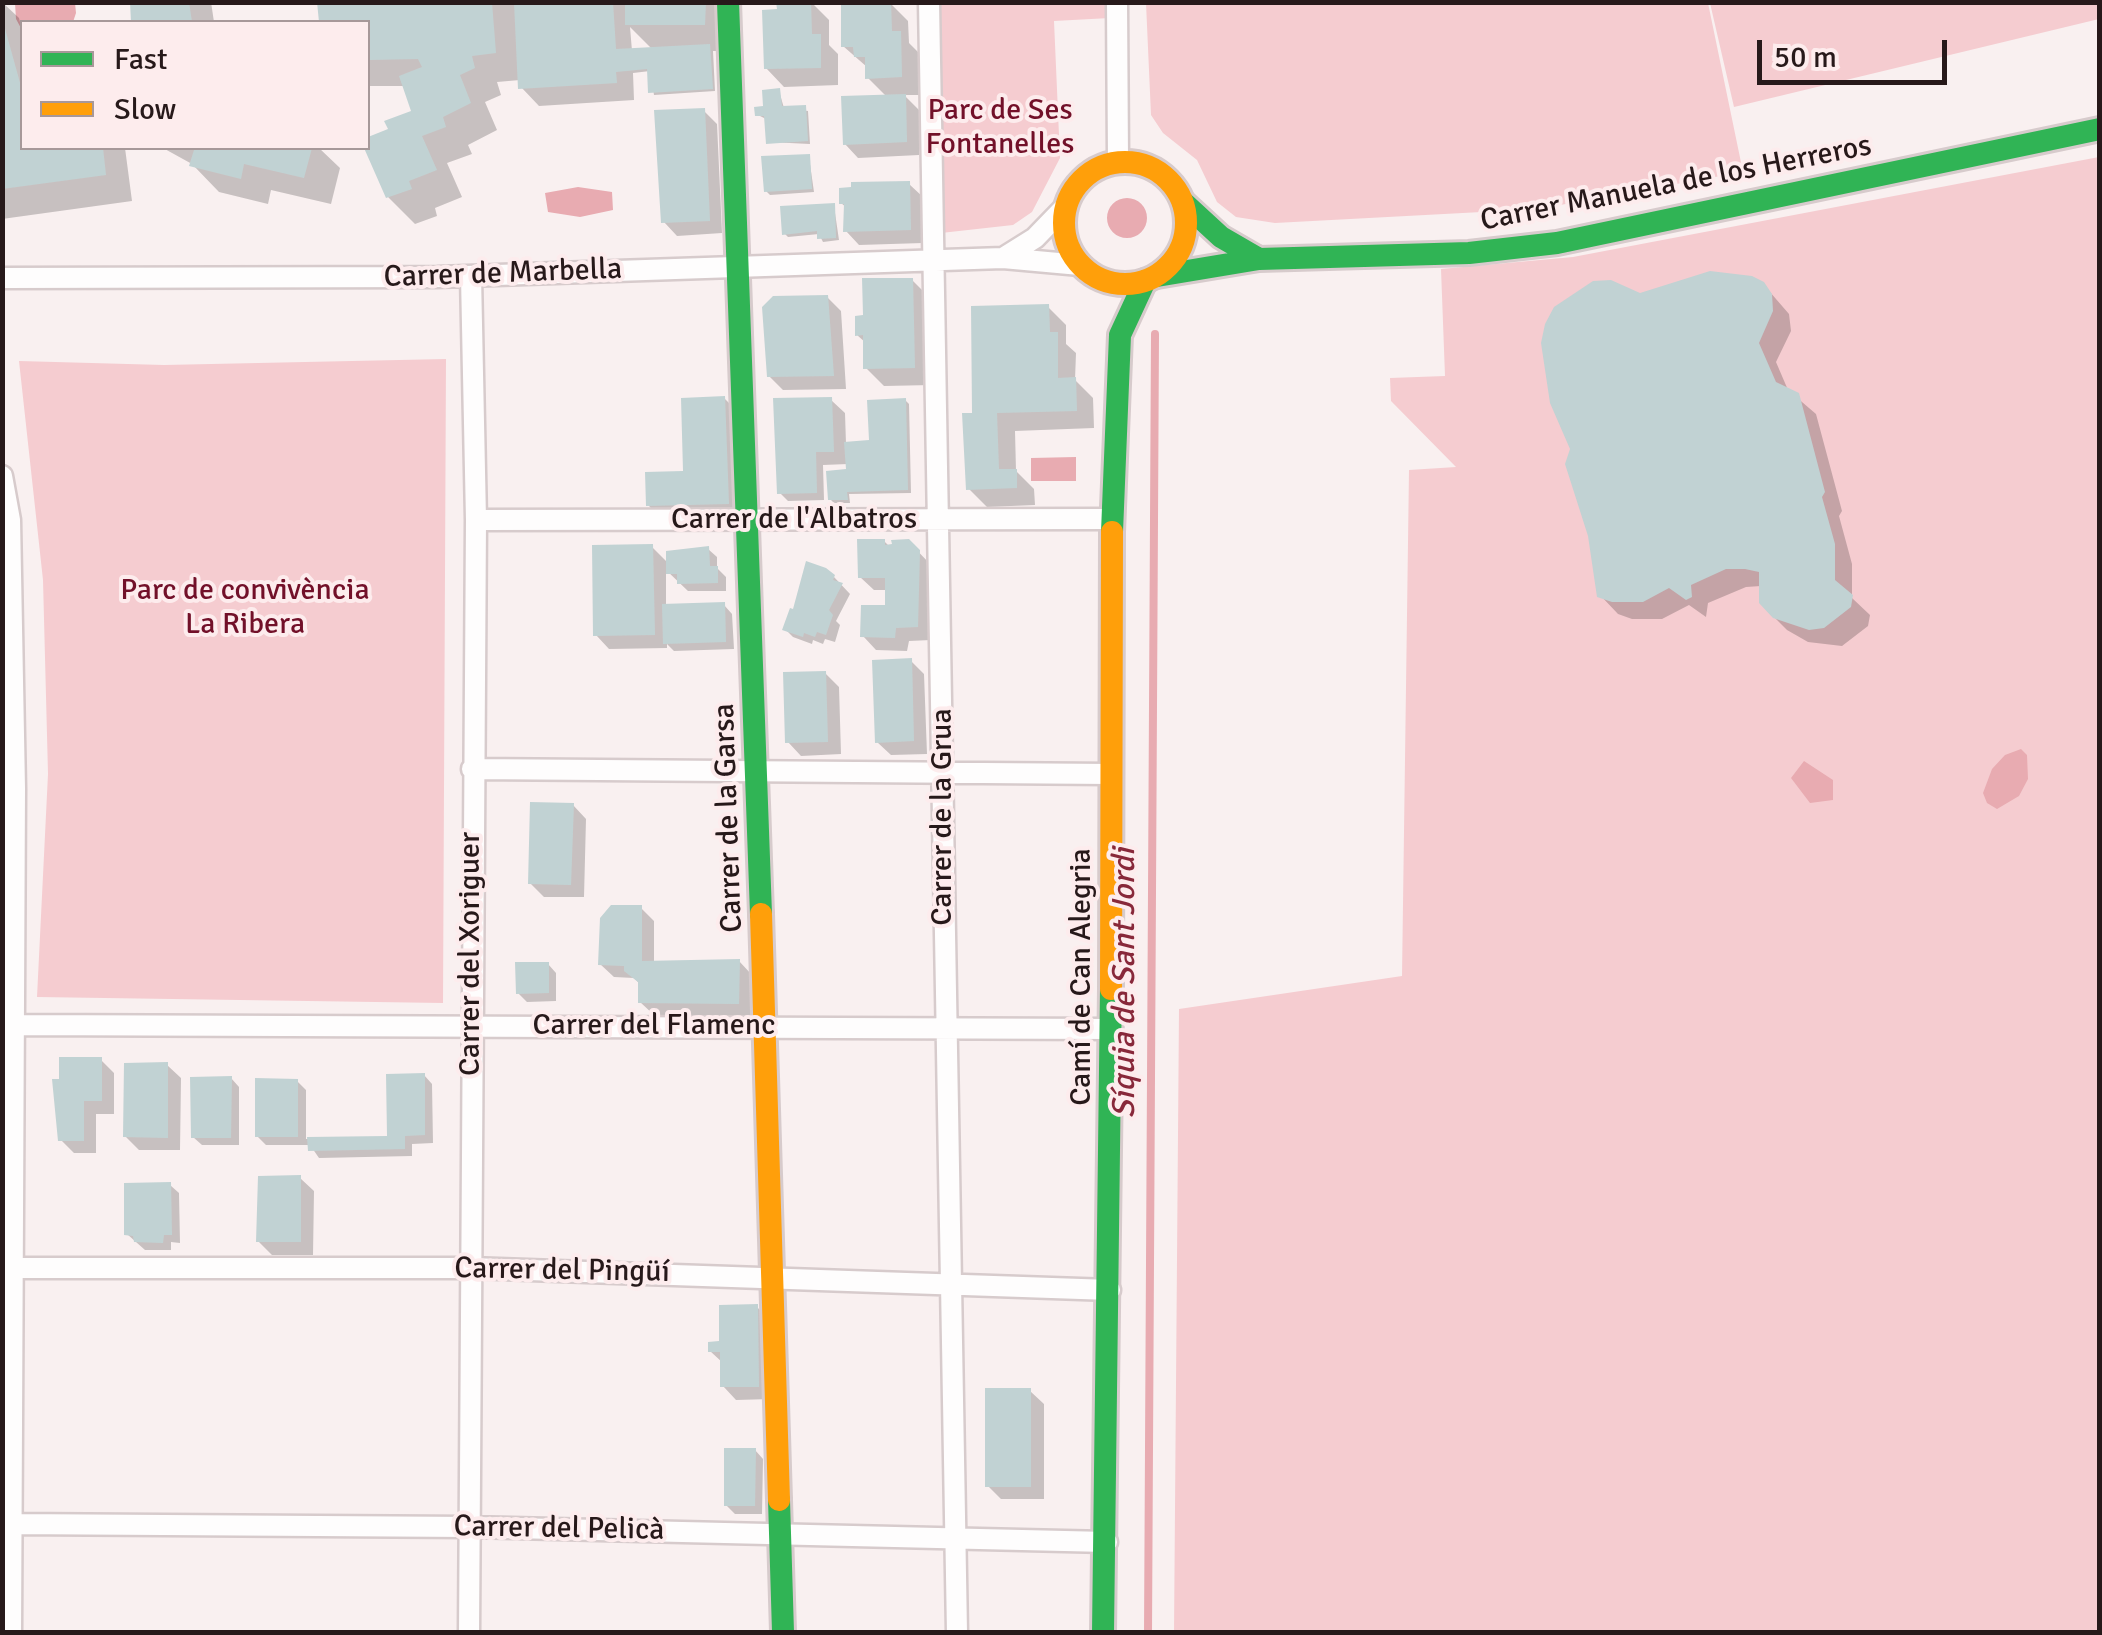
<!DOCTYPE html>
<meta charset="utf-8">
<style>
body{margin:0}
#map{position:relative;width:2102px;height:1635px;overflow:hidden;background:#f9f0f0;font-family:Signika,sans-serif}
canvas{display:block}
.frame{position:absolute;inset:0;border:5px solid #27191a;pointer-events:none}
.legend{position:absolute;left:20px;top:20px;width:350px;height:130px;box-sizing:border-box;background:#fdeced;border:2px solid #a79899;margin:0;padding:12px 18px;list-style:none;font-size:30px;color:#27191a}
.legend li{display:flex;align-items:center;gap:20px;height:50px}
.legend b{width:50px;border:2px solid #a79899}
.scale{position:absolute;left:1757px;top:40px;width:190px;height:45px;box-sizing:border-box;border:5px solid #27191a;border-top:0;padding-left:12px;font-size:30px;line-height:35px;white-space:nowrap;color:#27191a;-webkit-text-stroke:8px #fdeced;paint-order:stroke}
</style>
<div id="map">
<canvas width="2102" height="1635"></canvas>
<div class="frame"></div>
<ul class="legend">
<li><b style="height:12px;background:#30b455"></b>Fast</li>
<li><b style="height:12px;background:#ff9f0a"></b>Slow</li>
</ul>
<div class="scale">50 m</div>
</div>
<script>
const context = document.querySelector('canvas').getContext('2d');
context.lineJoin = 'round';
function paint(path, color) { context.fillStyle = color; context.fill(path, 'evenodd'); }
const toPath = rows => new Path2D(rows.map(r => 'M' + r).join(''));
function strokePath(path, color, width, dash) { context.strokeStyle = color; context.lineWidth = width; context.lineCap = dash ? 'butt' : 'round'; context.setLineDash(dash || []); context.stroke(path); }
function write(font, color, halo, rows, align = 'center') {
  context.font = font + ' Signika,sans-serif'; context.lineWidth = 8; context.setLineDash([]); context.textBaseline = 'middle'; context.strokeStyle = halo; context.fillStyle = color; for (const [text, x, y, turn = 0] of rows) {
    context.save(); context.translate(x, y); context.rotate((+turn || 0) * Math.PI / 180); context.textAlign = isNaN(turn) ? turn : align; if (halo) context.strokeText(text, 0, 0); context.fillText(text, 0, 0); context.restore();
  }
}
paint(toPath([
 [2099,2,2099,19,1734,107,1710,3],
 [939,3,1110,3,1110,18,1054,21,1060,158,1032,212,1013,225,941,233],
 [1146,3,1708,3,1743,172,1538,209,1275,223,1236,217,1217,202,1197,160,1163,133,1151,115],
 [2099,157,2099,1632,1174,1632,1179,1009,1402,976,1409,470,1456,467,1391,401,1390,378,1445,376,1441,269,1573,257],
 [446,359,443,1003,37,997,48,774,43,580,19,361,164,365]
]), '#f5ccd0');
paint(toPath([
 [15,3,75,3,76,13,73,22,22,22,22,30,16,19],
 [578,187,612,192,613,210,580,217,548,212,545,193],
 '1107 218a20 20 0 1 1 40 0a20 20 0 1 1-40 0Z',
 [1076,457,1076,481,1031,481,1031,458],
 [2021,749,2027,755,2028,779,2019,796,1997,809,1987,803,1983,793,1992,769,2005,755],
 [1804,761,1833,780,1833,800,1810,803,1791,778]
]), '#e8abb1');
paint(toPath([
 [2,2,19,18,22,30,22,148,125,148,132,201,2,219],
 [132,2,211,2,214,22,134,22],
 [319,2,733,2,731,51,713,51,715,91,654,95,650,71,633,73,634,100,539,106,521,87,520,80,497,82,501,95,485,102,497,130,468,145,472,154,447,163,462,197,435,208,437,216,415,224,388,197,392,130,414,112,405,86,368,86,368,22,322,22],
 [630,27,653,50,632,51],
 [797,2,811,2,829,20,829,45,838,54,838,85,784,87,766,68,779,12],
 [890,3,908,21,909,43,918,52,919,95,904,95,919,110,919,155,858,158,845,144,887,97,868,78,867,67,843,46],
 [779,91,784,108,808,111,810,144,769,142,766,119,758,115],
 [704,111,717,124,722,233,677,236,664,222],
 [163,148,319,148,340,168,331,204,271,190,268,204,219,192,192,164],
 [809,157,814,192,770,195,766,191],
 [909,184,923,197,923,243,859,245,846,231,847,208,841,203],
 [834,206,839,240,823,242,819,234,788,237,784,233],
 [912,280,930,298,932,385,884,386,866,368,866,343,857,335,866,318],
 [1763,284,1789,314,1791,331,1776,362,1788,390,1816,414,1842,511,1839,516,1852,564,1852,598,1870,615,1868,626,1842,646,1808,642,1787,630,1767,610,1761,586,1746,587,1708,603,1706,617,1689,605,1662,619,1632,619,1618,614,1600,595,1640,296],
 [827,297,841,311,846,389,783,390,769,376],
 [1048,307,1066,325,1066,344,1076,353,1075,380,1093,398,1094,428,1015,431,1016,471,1034,489,1035,505,987,507,969,489,975,416],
 [724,398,743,417,746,521,666,523,648,505,686,473],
 [831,400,845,413,846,444,871,442,905,400,909,404,911,493,849,494,850,503,834,503,830,499,848,472,848,464,823,465,824,500,788,501,780,493],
 [884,541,890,547,908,541,932,566,931,640,909,641,907,651,876,650,863,636,888,608,887,590,874,590,860,577],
 [652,547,668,563,708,549,717,557,717,568,726,577,726,591,688,591,666,570,666,607,724,605,732,614,734,649,674,651,667,644,667,648,609,649,596,635],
 [834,577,850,594,836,621,840,625,835,642,825,639,823,644,813,640,812,644,793,637,785,629],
 [911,661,924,674,927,754,891,755,877,742],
 [825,673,839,687,841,754,801,756,788,742],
 [573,805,586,819,584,897,544,897,530,883],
 [641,908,654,921,654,963,739,961,752,975,752,1017,654,1015,640,1002,640,984,634,978,614,977,600,964],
 [548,964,556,973,556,1001,527,1002,518,993],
 [101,1060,114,1073,114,1114,96,1114,96,1153,74,1153,61,1140],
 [167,1065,181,1078,180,1150,139,1150,125,1136],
 [424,1075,432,1084,433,1143,412,1144,412,1156,319,1158,310,1145,266,1145,257,1136,297,1081,306,1090,306,1139,390,1138],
 [231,1078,239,1087,239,1145,202,1145,193,1137],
 [300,1178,314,1191,313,1255,272,1255,258,1241],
 [170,1185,179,1193,180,1243,171,1242,171,1250,145,1250,127,1234],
 [757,1307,770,1320,771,1399,736,1400,723,1386,723,1363,710,1351],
 [1030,1391,1044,1404,1044,1499,1001,1499,988,1486],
 [755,1450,763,1459,762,1514,735,1514,726,1505]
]), '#0003');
strokePath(toPath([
 [1148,1632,1155,334]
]), '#e8abb1', 8);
paint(toPath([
 [130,2,189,2,192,22,131,22],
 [317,2,492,2,496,53,472,56,475,68,460,75,471,103,443,117,446,127,422,136,437,170,409,181,412,189,386,198,364,148,368,137,388,129,384,121,411,111,399,76,422,67,418,59,368,60,368,22,319,22],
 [514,2,613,2,616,49,710,44,713,89,648,93,647,69,616,72,617,83,518,89],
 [625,2,706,2,705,25,625,25],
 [776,2,811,2,812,34,821,34,821,68,764,69,762,10,777,9],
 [841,2,891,2,892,31,901,31,902,77,865,79,865,57,854,57,853,47,841,47],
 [4,25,22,90,22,148,103,148,106,175,2,189],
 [780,88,782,106,806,105,808,141,766,144,764,116,755,116,754,107,763,106,762,90],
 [906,94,907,142,843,145,841,96],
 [705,108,710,221,661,223,654,110],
 [187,148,312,148,304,178,244,164,241,179,189,166,194,150],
 [810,154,812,189,764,192,761,156],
 [910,181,911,230,843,232,844,204,839,204,839,188,851,187,851,182],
 [835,203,836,238,817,239,817,231,782,235,780,206],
 [1710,271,1752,276,1764,282,1772,294,1773,311,1759,343,1776,382,1799,393,1825,492,1822,497,1835,544,1835,580,1853,595,1851,607,1824,628,1809,630,1773,618,1759,603,1759,572,1745,569,1726,569,1691,585,1692,597,1686,600,1669,588,1643,602,1612,602,1597,597,1588,536,1565,464,1570,449,1550,403,1541,343,1545,324,1554,307,1593,281,1611,280,1640,293],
 [862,278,913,278,915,368,863,369,863,335,855,336,855,316,863,315],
 [828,295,834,376,767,377,762,307,773,296],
 [1049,304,1050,332,1058,332,1058,378,1076,377,1077,411,997,413,999,469,1017,469,1017,488,966,490,962,413,972,413,971,306],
 [725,396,729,504,646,506,645,472,683,471,681,398],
 [832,397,834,452,816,452,817,493,777,494,773,398],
 [906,398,908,490,847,492,848,500,828,500,826,471,846,469,844,442,869,440,867,400],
 [857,539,885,539,885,545,892,544,891,540,909,539,920,550,918,627,896,628,895,638,860,637,861,605,885,605,885,578,858,578],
 [653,544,655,635,593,636,592,545],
 [709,546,710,566,718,566,718,583,677,584,677,574,666,574,666,551],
 [806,561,826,568,835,575,833,580,843,583,829,610,833,615,826,635,817,632,815,637,804,633,803,637,782,630,790,608,793,609],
 [725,602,726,642,663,644,662,604],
 [912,658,914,741,875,743,872,660],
 [826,671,828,742,785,743,783,672],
 [530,802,574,803,571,885,528,884],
 [611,905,642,905,642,961,740,959,739,1004,638,1003,638,982,624,971,624,966,598,965,600,918],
 [515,962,549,962,549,993,516,994],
 [59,1057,102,1057,102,1101,84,1101,84,1141,58,1141,52,1079,59,1079],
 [168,1062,168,1138,123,1137,124,1063],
 [425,1073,425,1135,405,1136,405,1149,308,1151,307,1137,387,1136,386,1074],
 [232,1076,231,1138,191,1138,190,1077],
 [255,1078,298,1079,298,1137,255,1137],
 [301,1175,301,1242,256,1242,258,1176],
 [171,1182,172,1235,164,1235,163,1243,134,1242,133,1236,124,1235,124,1183],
 [758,1304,759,1387,720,1387,720,1352,708,1352,708,1342,719,1341,719,1305],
 [985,1388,1031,1388,1031,1487,985,1487],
 [724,1448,756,1448,755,1506,724,1506]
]), '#c1d2d3');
const street = toPath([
 [929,2,957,1632],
 [1117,2,1118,160],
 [1003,258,1035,238,1066,206],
 [2,278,437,277,1003,258,1080,265],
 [2,476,10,520,15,789,11,1632],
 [476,520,1112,519],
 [472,769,1111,774],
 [15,1025,1112,1029],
 [2,1268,470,1268,1110,1290],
 [11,1524,470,1527,1107,1542],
 [469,1632,476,520,471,276]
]);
const fast = toPath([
 [728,2,761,914],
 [1183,202,1221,237,1259,259],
 [1157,276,1259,259,1469,253,1557,243,2100,129],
 [1112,532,1120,335,1145,281],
 [779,1500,783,1632],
 [1103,1632,1111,989]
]);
const slow = toPath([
 '1064 223a61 61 0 1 1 122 0a61 61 0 1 1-122 0Z',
 [761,914,779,1500],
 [1111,989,1112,532]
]);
strokePath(street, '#d7cbcc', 25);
strokePath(fast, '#d7cbcc', 28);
strokePath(slow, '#d7cbcc', 28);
strokePath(street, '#fefdfd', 20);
strokePath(fast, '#30b455', 22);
strokePath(slow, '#ff9f0a', 22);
write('30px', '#721029', '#fdeced', [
 ["Parc de Ses",1000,111],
 ["Fontanelles",1000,145],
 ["Parc de convivència",245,591],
 ["La Ribera",245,625]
]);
write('30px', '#27191a', '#fdeced', [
 ["Carrer Manuela de los Herreros",1676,184,-11],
 ["Carrer de Marbella",503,274,-2],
 ["Carrer de l'Albatros",794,520],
 ["Carrer de la Grua",943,817,-90],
 ["Carrer de la Garsa",729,818,-92],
 ["Carrer del Xoriguer",471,954,-90],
 ["Camí de Can Alegria",1082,977,-90],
 ["Carrer del Flamenc",654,1026],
 ["Carrer del Pingüí",562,1271,1],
 ["Carrer del Pelicà",559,1529,1]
]);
write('italic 32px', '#88283a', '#fdeced', [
 ["Síquia de Sant Jordi",1126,983,-90]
]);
</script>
